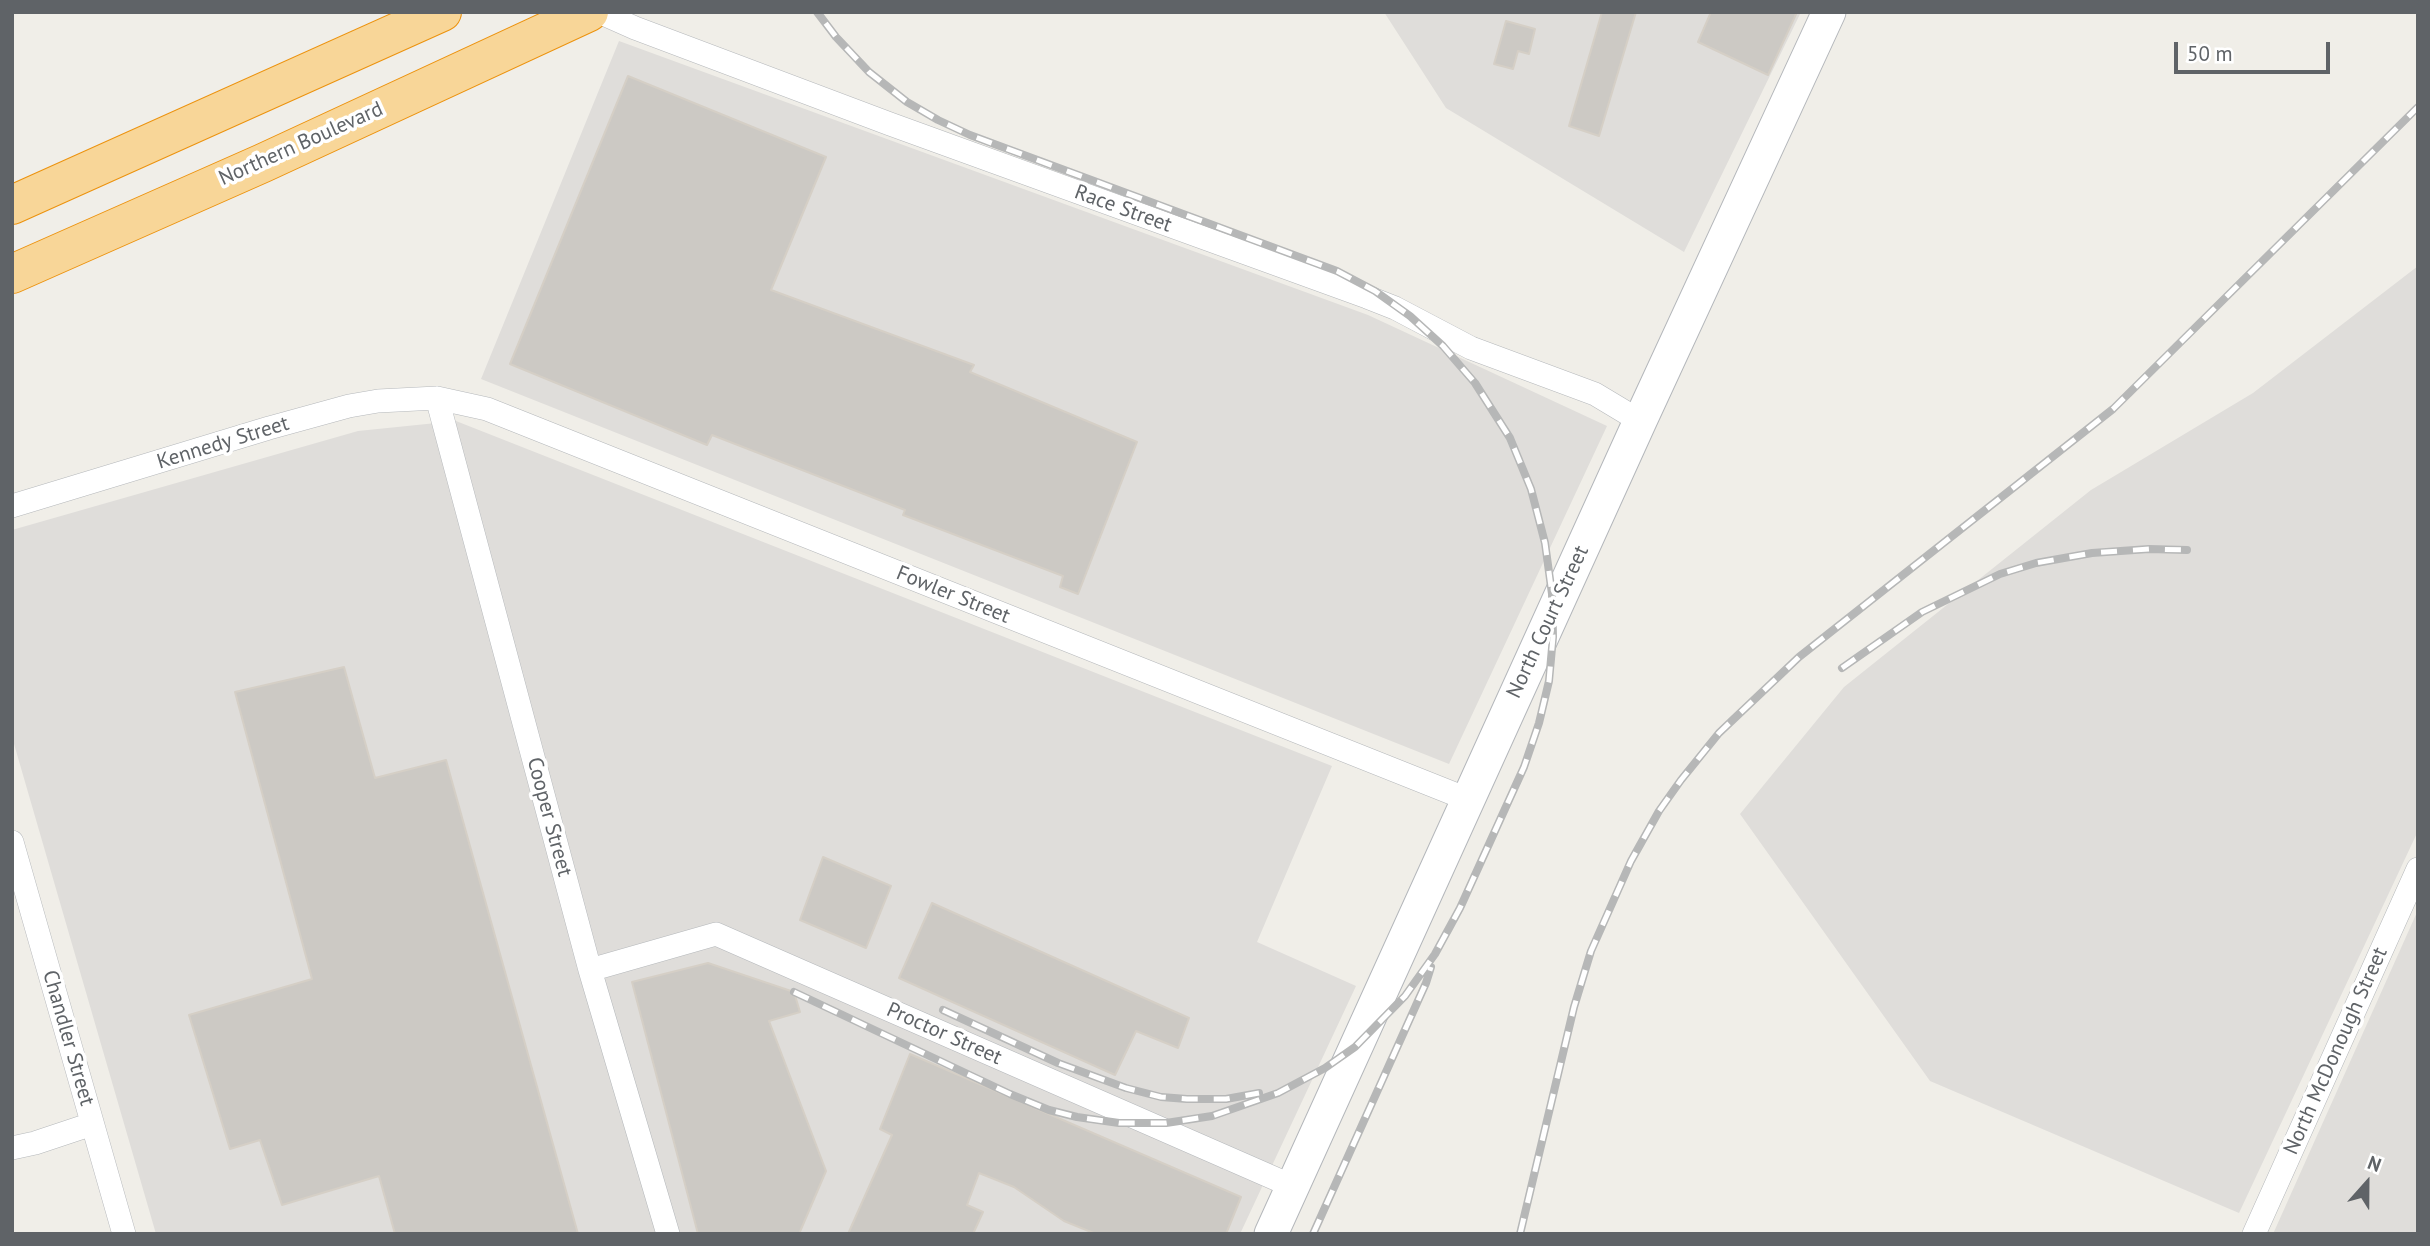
<!DOCTYPE html>
<style>
body{margin:0}
#map{position:relative;width:2430px;height:1246px;overflow:hidden;background:#f0eee8;font-family:"PT Sans",sans-serif}
canvas{display:block}
.frame{position:absolute;inset:0;border:14px solid #5f6367;pointer-events:none}
.north{position:absolute;left:2332px;top:1148px;width:70px;height:70px;-webkit-text-stroke:5px #fff;paint-order:stroke;rotate:21deg;font-size:19px;font-weight:700;line-height:28px;text-align:center;color:#5f6367}
.north::after{content:'';display:block;margin:auto;width:24px;height:32px;background:#5f6367;clip-path:polygon(50% 0,100% 100%,50% 72%,0 100%)}
.scale{position:absolute;left:2174px;top:42px;width:156px;height:32px;box-sizing:border-box;border:4px solid #5f6367;border-top:0;padding-left:9px;font-size:21px;line-height:24px;white-space:nowrap;color:#5f6367;-webkit-text-stroke:5px #fff;paint-order:stroke}
</style>
<div id="map">
<canvas width="2430" height="1246"></canvas>
<div class="frame"></div>
<div class="north">N</div>
<div class="scale">50 m</div>
</div>
<script>
const context = document.querySelector('canvas').getContext('2d');
context.lineJoin = 'round';
function paint(path, color) { context.fillStyle = color; context.fill(path, 'evenodd'); }
const toPath = rows => new Path2D(rows.map(r => 'M' + r).join(''));
function strokePath(path, color, width, dash) { context.strokeStyle = color; context.lineWidth = width; context.lineCap = dash ? 'butt' : 'round'; context.setLineDash(dash || []); context.stroke(path); }
function write(font, color, halo, rows, align = 'center') {
  context.font = font + ' "PT Sans",sans-serif'; context.lineWidth = 7; context.setLineDash([]); context.textBaseline = 'middle'; context.strokeStyle = halo; context.fillStyle = color; for (const [text, x, y, turn = 0] of rows) {
    context.save(); context.translate(x, y); context.rotate((+turn || 0) * Math.PI / 180); context.textAlign = isNaN(turn) ? turn : align; if (halo) context.strokeText(text, 0, 0); context.fillText(text, 0, 0); context.restore();
  }
}
paint(toPath([
 [1384,12,1801,12,1684,252,1446,108],
 [619,41,1368,315,1607,426,1449,764,481,379],
 [2418,266,2418,831,2239,1213,1930,1081,1740,814,1844,687,2091,490,2253,393],
 [456,421,1332,766,1257,942,1356,986,1240,1234,156,1234,12,737,12,530,358,431],
 [2418,910,2418,1234,2273,1234]
]), '#dfddda');
const building = toPath([
 [1602,12,1636,12,1599,136,1569,126,1602,12],
 [1711,12,1797,12,1768,75,1698,42,1711,12],
 [1506,21,1535,29,1529,54,1518,51,1513,69,1494,64,1506,21],
 [628,76,826,157,771,290,974,365,970,372,1137,442,1078,594,1060,587,1063,576,903,515,905,510,712,435,707,445,510,364,628,76],
 [344,667,375,778,446,760,578,1234,395,1234,379,1176,282,1205,260,1140,230,1149,189,1015,312,979,235,692,344,667],
 [823,857,891,886,866,948,800,920,823,857],
 [932,903,1189,1018,1178,1048,1136,1031,1115,1075,899,978,932,903],
 [708,963,794,992,800,1012,769,1021,826,1171,799,1234,698,1234,632,982,708,963],
 [910,1054,1241,1197,1226,1234,1096,1234,1064,1221,1014,1187,979,1173,967,1205,983,1212,973,1234,848,1234,892,1135,880,1129,910,1054]
]);
paint(building, '#ccc9c4');
strokePath(building, '#d5cfc6', 2);
const street = toPath([
 [599,12,635,28,890,124,1367,297,1395,308,1471,348,1595,394,1640,421],
 [437,398,590,970,668,1234],
 [12,506,269,428,349,406,378,401,437,398,487,409,1467,799],
 [12,842,124,1234],
 [590,970,716,934,1292,1186],
 [12,1148,35,1143,92,1124],
 [2254,1234,2418,869]
]);
const secondary = toPath([
 [1271,1234,1640,421,1829,12]
]);
const highway = toPath([
 [12,205,442,12],
 [12,274,263,163,589,12]
]);
strokePath(street, '#b5b8bb', 24);
strokePath(secondary, '#b4b7bb', 35);
strokePath(highway, '#ec920d', 40);
strokePath(street, '#fff', 23);
strokePath(secondary, '#fff', 33);
strokePath(highway, '#f8d698', 38);
const rail = toPath([
 [1842,668,1922,612,2000,574,2036,563,2092,553,2149,549,2187,550],
 [794,992,1010,1094,1049,1110,1077,1117,1119,1123,1166,1123,1212,1116,1278,1093,1325,1068,1355,1047,1405,996,1435,954,1460,908,1524,767,1539,723,1549,681,1553,637,1552,594,1545,543,1531,489,1510,438,1475,383,1443,346,1410,316,1375,291,1337,271,970,135,938,120,907,102,869,72,836,37,817,12],
 [943,1010,1058,1063,1126,1088,1161,1097,1187,1099,1226,1099,1259,1093],
 [1313,1234,1426,983,1431,967],
 [1520,1234,1574,1007,1591,951,1631,861,1659,811,1681,780,1719,733,1799,657,2113,409,2418,107]
]);
strokePath(rail, '#b6b7b7', 8);
strokePath(rail, '#fff', 5, [16]);
write('21px', '#5f6367', '#fff', [
 ["Northern Boulevard",301,144,-24],
 ["Race Street",1123,209,20],
 ["Kennedy Street",223,443,-17],
 ["Fowler Street",953,595,22],
 ["North Court Street",1548,622,-65],
 ["Cooper Street",549,817,75],
 ["Proctor Street",944,1034,24],
 ["Chandler Street",68,1038,74],
 ["North McDonough Street",2336,1051,-66]
]);
</script>
